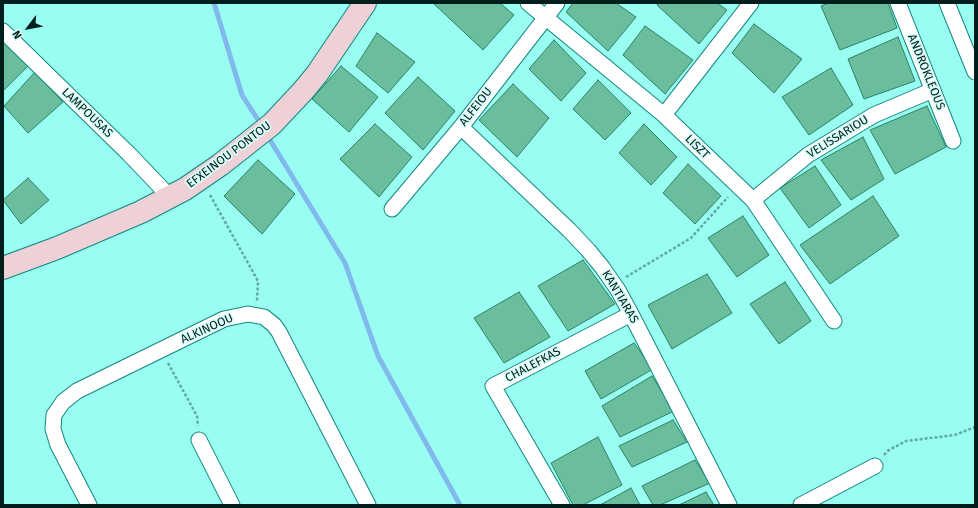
<!DOCTYPE html>
<style>
body{margin:0}
#map{position:relative;width:978px;height:508px;overflow:hidden;background:#9afdf1;font-family:"Fira Sans",sans-serif}
canvas{display:block}
.frame{position:absolute;inset:0;border:4px solid #001e1b;pointer-events:none}
.north{position:absolute;left:8px;top:8px;width:40px;height:40px;-webkit-text-stroke:3px #d9fef9;paint-order:stroke;rotate:238deg;font-size:11px;font-weight:700;line-height:16px;text-align:center;color:#001e1b}
.north::after{content:'';display:block;margin:auto;width:14px;height:18px;background:#001e1b;clip-path:polygon(50% 0,100% 100%,50% 72%,0 100%)}
</style>
<div id="map">
<canvas width="978" height="508"></canvas>
<div class="frame"></div>
<div class="north">N</div>
</div>
<script>
const context = document.querySelector('canvas').getContext('2d');
context.lineJoin = 'round';
const toPath = rows => new Path2D(rows.map(r => 'M' + r).join(''));
function strokePath(path, color, width, dash) { context.strokeStyle = color; context.lineWidth = width; context.lineCap = dash ? 'butt' : 'round'; context.setLineDash(dash || []); context.stroke(path); }
function paint(path, color) { context.fillStyle = color; context.fill(path, 'evenodd'); }
function write(font, color, halo, rows, align = 'center') {
  context.font = font + ' "Fira Sans",sans-serif'; context.lineWidth = 3.5; context.setLineDash([]); context.textBaseline = 'middle'; context.strokeStyle = halo; context.fillStyle = color; for (const [text, x, y, turn = 0] of rows) {
    context.save(); context.translate(x, y); context.rotate((+turn || 0) * Math.PI / 180); context.textAlign = isNaN(turn) ? turn : align; if (halo) context.strokeText(text, 0, 0); context.fillText(text, 0, 0); context.restore();
  }
}
strokePath(toPath([
 [214,3,242,95,262,126],
 [267,135,345,263,378,356,460,505]
]), '#80baed', 5);
const building = toPath([
 [433,3,500,3,514,15,483,50,433,3],
 [573,3,616,3,636,17,608,51,566,12,573,3],
 [658,3,717,3,727,10,699,44,657,5,658,3],
 [828,3,888,3,897,28,840,50,821,6,828,3],
 [754,24,802,59,774,93,732,53,754,24],
 [645,26,693,60,665,94,623,55,645,26],
 [377,33,415,62,388,93,356,66,377,33],
 [898,37,915,81,864,99,848,59,898,37],
 [554,40,586,73,561,101,529,69,554,40],
 [3,41,28,66,3,91,3,41],
 [341,66,378,97,349,132,312,99,341,66],
 [831,68,853,105,809,135,782,97,831,68],
 [35,72,63,102,28,133,4,106,35,72],
 [418,77,455,111,423,150,385,113,418,77],
 [598,80,631,113,605,140,573,109,598,80],
 [513,84,549,118,517,157,479,120,513,84],
 [927,106,946,147,895,174,870,130,927,106],
 [375,124,412,157,379,197,340,159,375,124],
 [644,124,677,157,651,185,619,153,644,124],
 [863,137,884,179,851,200,821,160,863,137],
 [258,160,295,194,262,234,224,196,258,160],
 [688,164,721,196,695,224,663,193,688,164],
 [815,166,841,205,809,228,780,188,815,166],
 [28,178,49,200,21,224,3,200,28,178],
 [873,196,899,236,830,284,800,245,873,196],
 [743,216,769,255,737,277,708,238,743,216],
 [583,260,615,304,568,331,538,286,583,260],
 [707,274,732,313,672,349,648,305,707,274],
 [785,282,811,321,779,344,750,304,785,282],
 [519,292,550,337,504,363,474,318,519,292],
 [634,343,653,369,601,399,585,371,634,343],
 [652,376,674,411,620,437,602,406,652,376],
 [673,420,687,442,632,467,619,446,673,420],
 [598,437,622,485,583,505,573,505,551,463,598,437],
 [695,460,710,483,660,505,653,505,642,486,695,460],
 [631,488,640,505,600,505,631,488],
 [706,492,714,505,679,505,706,492]
]);
paint(building, '#6bbe9d');
strokePath(building, '#2b8264', 1);
const street = toPath([
 [528,3,664,115,753,200,834,321],
 [898,3,953,141],
 [947,3,975,72],
 [3,31,129,154,170,197],
 [664,115,751,3],
 [461,127,569,230,588,250,602,267,618,290,631,314,729,505],
 [753,200,808,155,874,115,933,90],
 [392,209,461,127,557,3],
 [199,440,232,505],
 [89,505,58,445,53,429,54,415,63,402,77,391,224,319,248,314,264,317,274,325,279,332,368,505],
 [562,505,493,386,631,314],
 [801,505,875,466]
]);
const secondary = toPath([
 [3,268,57,248,141,212,185,189,220,165,272,124,303,91,317,74,365,3]
]);
strokePath(street, '#11887e', 17);
strokePath(secondary, '#11887e', 24);
strokePath(toPath([
 [210,195,258,281,257,301],
 [626,277,691,238,728,197],
 [168,363,197,416,198,426],
 [884,455,889,450,906,441,955,435,975,427]
]), '#60aaa1', 2.5, [3, 2]);
strokePath(street, '#fff', 15);
strokePath(secondary, '#edd1d7', 22);
write('12px', '#001e1b', '#d9fef9', [
 ["ANDROKLEOUS",926,72,68],
 ["ALFEIOU",476,107,-52],
 ["LAMPOUSAS",87,113,44],
 ["VELISSARIOU",838,137,-32],
 ["LISZT",697,147,44],
 ["EFXEINOU PONTOU",229,155,-37],
 ["KANTIARAS",620,297,59],
 ["ALKINOOU",207,329,-24],
 ["CHALEFKAS",533,365,-28]
]);
</script>
